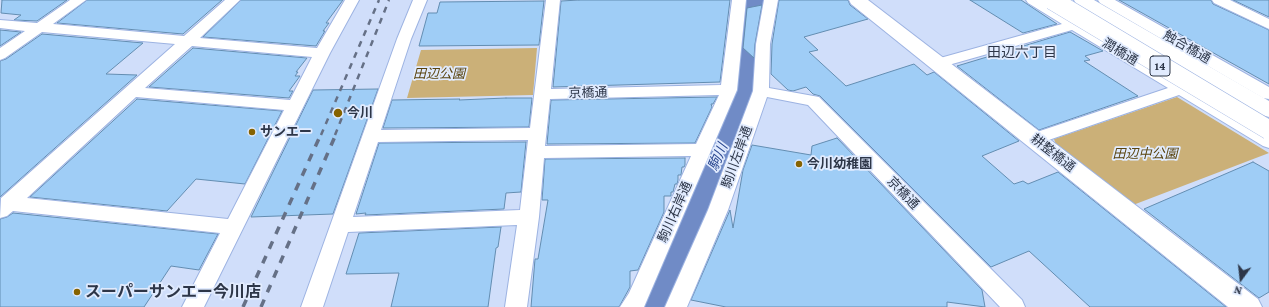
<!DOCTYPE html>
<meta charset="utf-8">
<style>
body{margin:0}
#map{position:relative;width:1269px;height:307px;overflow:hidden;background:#d0defa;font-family:"Crimson Pro",serif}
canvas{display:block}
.north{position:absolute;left:1221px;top:259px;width:40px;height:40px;-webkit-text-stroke:3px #e1ebfe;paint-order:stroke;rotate:195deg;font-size:11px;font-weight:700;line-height:16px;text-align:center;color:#2d3648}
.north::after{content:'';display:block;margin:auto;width:14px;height:18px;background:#2d3648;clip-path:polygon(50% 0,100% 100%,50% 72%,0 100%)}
</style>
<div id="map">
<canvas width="1269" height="307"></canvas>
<div class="north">N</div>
</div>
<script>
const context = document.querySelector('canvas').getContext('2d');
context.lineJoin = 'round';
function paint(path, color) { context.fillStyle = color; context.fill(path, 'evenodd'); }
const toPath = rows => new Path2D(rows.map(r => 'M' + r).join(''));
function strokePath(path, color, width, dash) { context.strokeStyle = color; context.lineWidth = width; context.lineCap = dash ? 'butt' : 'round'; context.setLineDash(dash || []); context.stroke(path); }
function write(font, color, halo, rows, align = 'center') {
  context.font = font + ' "Crimson Pro","Noto Sans JP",serif'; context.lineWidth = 3.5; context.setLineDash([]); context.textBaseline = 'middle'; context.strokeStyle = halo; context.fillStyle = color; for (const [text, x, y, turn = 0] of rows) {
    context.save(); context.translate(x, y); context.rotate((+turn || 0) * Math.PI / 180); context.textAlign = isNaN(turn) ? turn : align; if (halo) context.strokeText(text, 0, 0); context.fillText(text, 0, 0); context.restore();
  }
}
paint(toPath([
 [537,48,533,95,407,98,421,50],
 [1177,97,1269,153,1133,205,1056,145,1054,139]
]), '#cbb078');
paint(toPath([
 [738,0,770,0,763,37,765,92,679,307,627,307,727,92,729,37,738,0]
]), '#708bc6');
const building = toPath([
 [2,0,67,0,37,21,14,20,21,15,1,13,2,0],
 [87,0,222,0,183,34,57,23,87,0],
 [241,0,343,0,326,23,329,23,323,31,325,31,316,46,203,37,241,0],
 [579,0,730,0,720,82,553,87,561,1,579,0],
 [779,0,848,0,850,5,868,19,804,37,818,50,809,52,846,86,914,64,927,75,934,72,1019,141,982,156,1014,184,1023,181,1028,184,1058,172,1226,307,1090,307,1029,251,991,267,820,96,813,94,806,87,793,91,788,90,771,74,772,44,779,0],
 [970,0,1021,0,1057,24,1023,33,970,0],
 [1119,0,1211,0,1213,4,1269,30,1269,84,1119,0],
 [1233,0,1269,0,1269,17,1233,0],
 [544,1,539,45,419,46,428,13,437,13,440,2,544,1],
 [762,5,755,44,754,58,743,48,747,8,762,5],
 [0,30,21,32,0,46,0,30],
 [1070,32,1103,51,1085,56,1090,60,1084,61,1138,96,1039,130,957,66,1070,32],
 [42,34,143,43,106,74,137,75,0,197,0,61,6,59,42,34],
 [193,48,307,58,296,72,298,72,295,76,300,76,289,91,293,91,289,98,149,87,193,48],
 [378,89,333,214,251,217,313,90,378,89],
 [717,97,713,104,711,104,712,107,695,143,547,144,551,100,717,97],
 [506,98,532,98,529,127,383,128,392,100,460,99,459,100,506,98],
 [137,99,282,111,245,184,196,179,167,211,30,197,137,99],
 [837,138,982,290,985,307,947,302,947,307,726,307,691,300,730,210,733,228,743,170,752,145,811,155,812,146,837,138],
 [526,142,521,192,506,193,504,209,365,215,366,213,356,214,379,143,526,142],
 [685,158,685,165,684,167,682,167,681,175,678,175,678,180,677,184,675,184,673,192,671,192,671,196,664,196,664,212,638,270,630,271,630,287,619,307,531,307,535,259,538,259,548,200,542,200,545,159,685,158],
 [1253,162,1269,171,1269,292,1259,298,1144,209,1253,162],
 [13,213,218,234,199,270,171,266,144,307,0,307,0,219,7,217,13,213],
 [501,227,498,247,496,248,488,307,391,307,399,273,346,274,359,233,501,227]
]);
paint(building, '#9fcdf6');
strokePath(building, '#638db1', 1);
const minor = toPath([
 [70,0,86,0,53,24,184,36,225,0,240,0,200,38,317,48,345,0,359,0,330,53,204,307,182,307,220,233,13,211,7,216,0,218,1,198,175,44,42,32,5,58,0,60,0,48,25,31,0,28,0,20,37,23,70,0],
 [192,46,312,57,290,100,145,88,192,46],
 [136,97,284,110,228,219,27,198,136,97],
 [413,0,427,0,411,39,381,130,530,128,546,0,560,0,551,89,721,85,732,0,746,0,737,90,644,307,620,307,629,293,691,156,544,158,539,217,527,307,505,307,517,225,348,232,323,307,301,307,397,39,413,0],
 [719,95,696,144,545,146,550,99,719,95],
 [528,140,520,210,353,217,378,142,528,140],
 [764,0,778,0,770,44,769,88,819,97,1022,300,1025,307,1000,307,808,105,767,97,728,210,687,307,665,307,708,210,753,91,756,44,764,0],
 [1026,0,1043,0,1269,134,1269,148,1263,146,1179,95,1040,143,1034,145,1028,143,1025,139,1028,135,1168,88,1072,30,938,68,933,66,930,63,933,60,1062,24,1028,3,1026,0],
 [1098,0,1115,0,1269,87,1269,99,1263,98,1100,3,1098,0],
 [1212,0,1230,0,1269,19,1269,29,1214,3,1212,0]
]);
const tertiary = toPath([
 [849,0,868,0,1258,299,1262,307,1228,307,851,4,849,0]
]);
const motorway = toPath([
 [1074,0,1094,0,1269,101,1269,117,1262,115,1076,4,1074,0]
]);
strokePath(minor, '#9db3e2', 2);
strokePath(tertiary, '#9db3e2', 2);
strokePath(motorway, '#9db3e2', 2);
paint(minor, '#fff');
paint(tertiary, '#fff');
paint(motorway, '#fff');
strokePath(toPath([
 [321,135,379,0],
 [335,135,389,0]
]), '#657086', 2.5, [6, 6]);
strokePath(toPath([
 [243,307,321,134],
 [261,307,336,134]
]), '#657086', 3.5, [8, 8]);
const motorwayBridge = toPath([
 [1052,0,1269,130]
]);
strokePath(motorwayBridge, '#9db3e2', 20, []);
strokePath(motorwayBridge, '#fff', 19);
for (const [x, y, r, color] of [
 [338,113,5,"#866300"],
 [252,132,4,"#866300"],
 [799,164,4,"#866300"],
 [77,292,4,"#866300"]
]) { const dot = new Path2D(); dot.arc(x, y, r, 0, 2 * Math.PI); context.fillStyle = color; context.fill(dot); strokePath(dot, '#e1ebfe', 1.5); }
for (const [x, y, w] of [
 [1160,66,20]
]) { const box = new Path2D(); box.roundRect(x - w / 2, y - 10, w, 20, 3); context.fillStyle = '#e1ebfe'; context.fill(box); strokePath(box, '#2d3648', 1); }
write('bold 12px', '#2d3648', null, [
 ["14",1160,66]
]);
write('13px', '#2d3648', '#e1ebfe', [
 ["触合橋通",1187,47,30],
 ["潤橋通",1120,52,31],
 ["京橋通",588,93,-1],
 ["耕整橋通",1053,153,38],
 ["駒川左岸通",737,157,-70],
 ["京橋通",903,193,46],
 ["駒川右岸通",675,212,-66]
]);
write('italic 13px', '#59430d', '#e1ebfe', [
 ["田辺公園",439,74],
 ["田辺中公園",1145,154]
]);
write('bold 13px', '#2d3648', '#e1ebfe', [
 ["今川",347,113],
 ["サンエー",260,132],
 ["今川幼稚園",807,164]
], 'left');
write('14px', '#2d3648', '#e1ebfe', [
 ["田辺六丁目",1022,53]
]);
write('italic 14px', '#2c4991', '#e1ebfe', [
 ["駒川",718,157,-67]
]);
write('bold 16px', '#2d3648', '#e1ebfe', [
 ["スーパーサンエー今川店",85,292]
], 'left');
</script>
